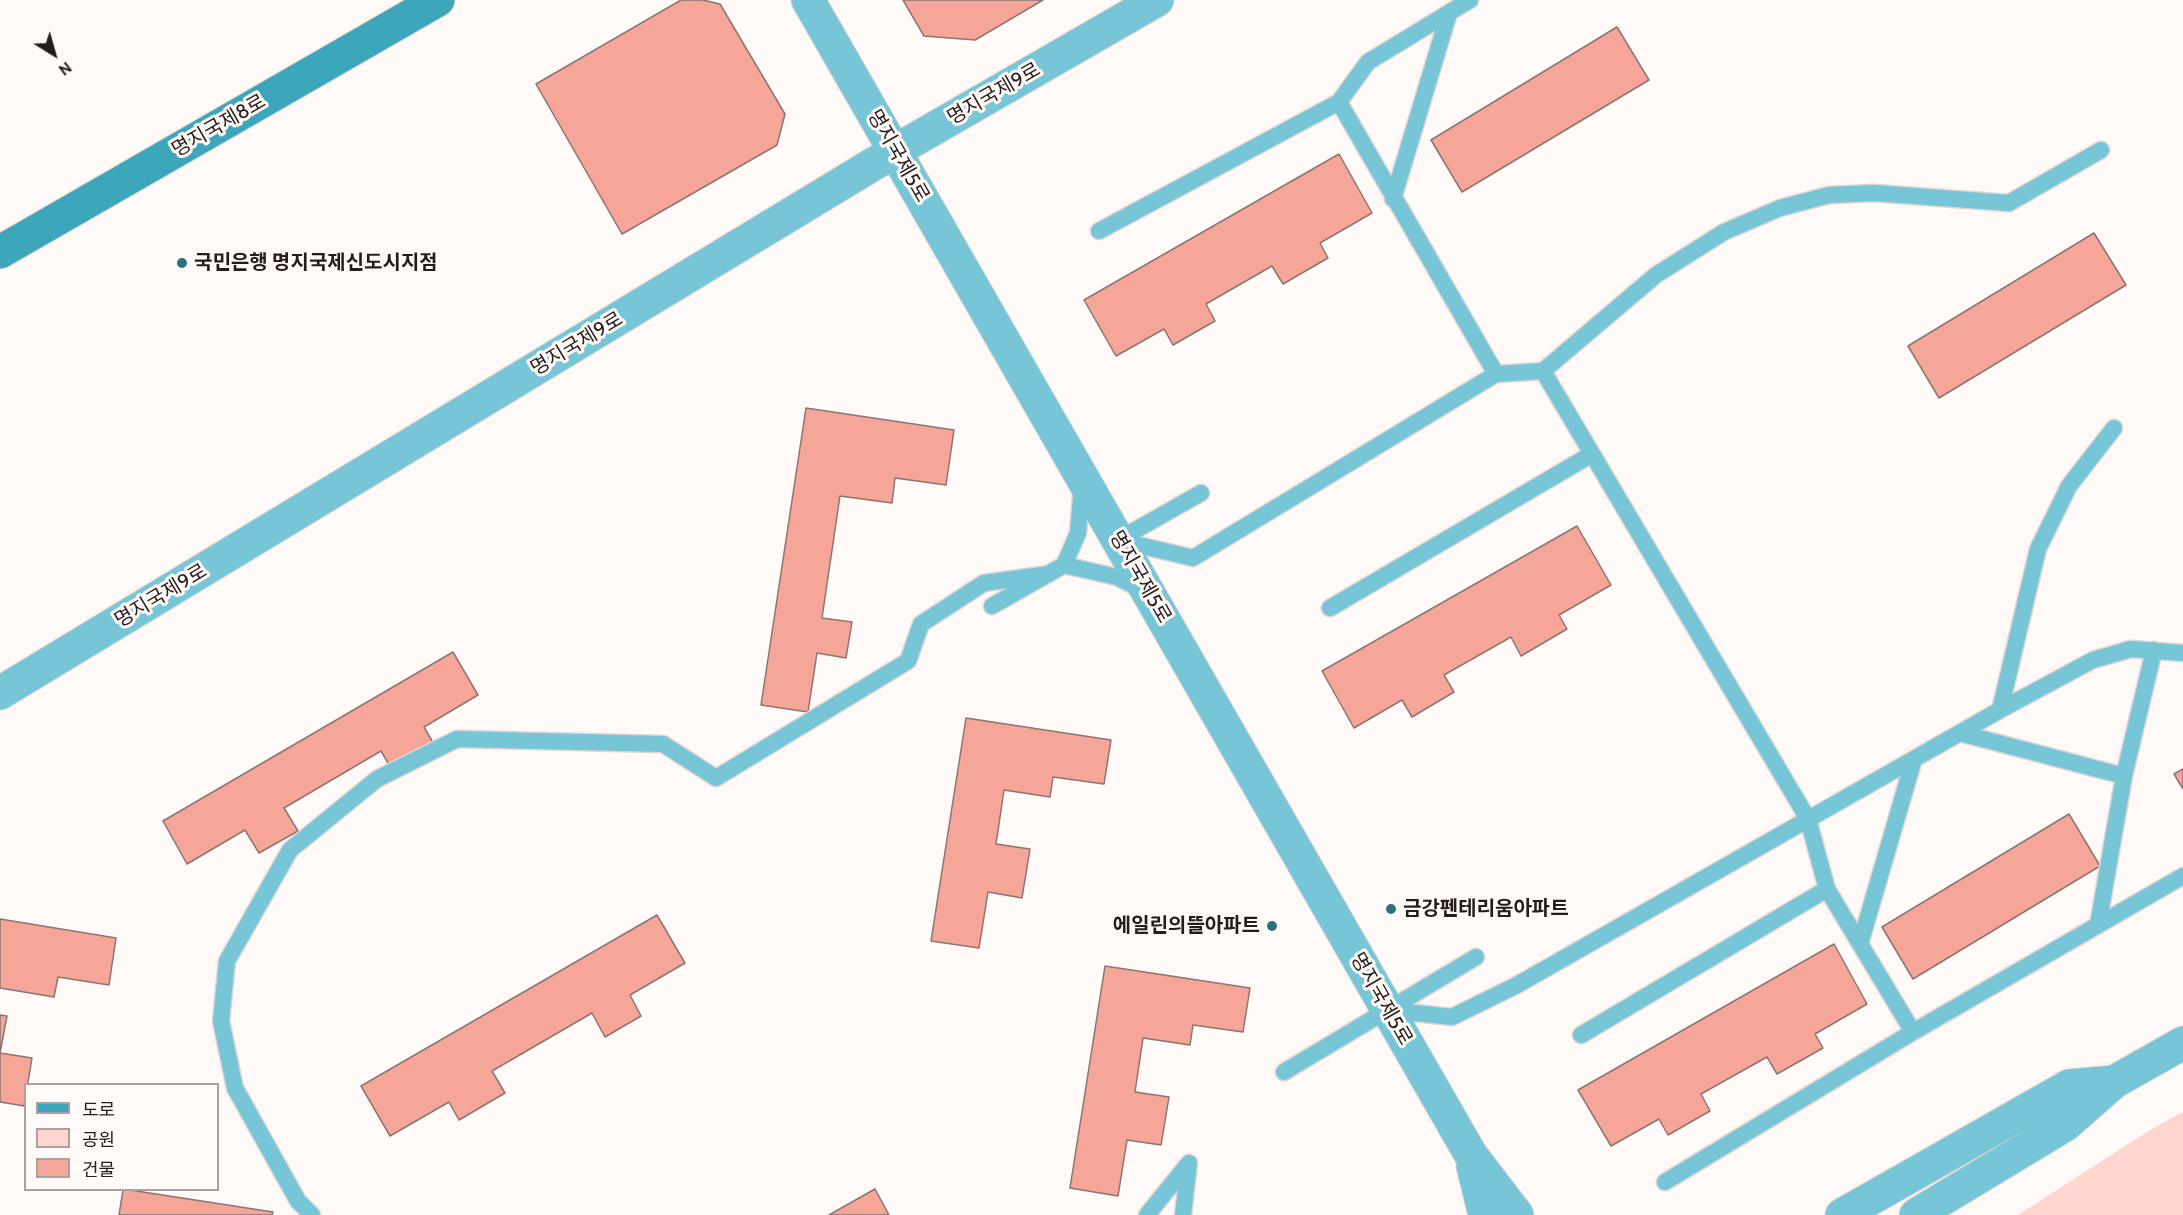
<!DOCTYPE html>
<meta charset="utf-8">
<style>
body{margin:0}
#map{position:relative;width:2183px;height:1215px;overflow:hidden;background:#fff9f8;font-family:Cabin,"Noto Sans KR",sans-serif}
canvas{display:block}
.legend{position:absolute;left:24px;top:1083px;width:195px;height:108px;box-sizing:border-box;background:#fff9f8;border:2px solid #a8a1a0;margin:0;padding:8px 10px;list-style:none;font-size:18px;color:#261d1b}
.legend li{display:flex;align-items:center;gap:12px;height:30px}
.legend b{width:30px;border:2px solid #a8a1a0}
.north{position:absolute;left:24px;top:24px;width:60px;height:60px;-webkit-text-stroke:4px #fff9f8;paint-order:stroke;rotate:143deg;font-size:16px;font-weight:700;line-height:24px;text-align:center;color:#261d1b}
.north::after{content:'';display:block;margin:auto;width:21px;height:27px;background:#261d1b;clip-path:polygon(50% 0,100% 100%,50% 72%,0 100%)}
</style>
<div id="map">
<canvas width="2183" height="1215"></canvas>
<ul class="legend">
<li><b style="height:8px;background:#3ca7bb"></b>도로</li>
<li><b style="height:16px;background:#fed5cf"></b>공원</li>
<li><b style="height:16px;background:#f6a599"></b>건물</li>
</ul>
<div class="north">N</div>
</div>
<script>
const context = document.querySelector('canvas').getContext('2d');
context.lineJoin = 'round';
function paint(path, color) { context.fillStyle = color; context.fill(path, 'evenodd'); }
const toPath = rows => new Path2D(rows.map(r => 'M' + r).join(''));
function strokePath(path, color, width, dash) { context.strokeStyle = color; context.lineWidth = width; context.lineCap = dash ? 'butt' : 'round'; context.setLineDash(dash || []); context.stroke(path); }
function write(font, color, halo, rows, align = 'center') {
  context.font = font + ' Cabin,"Noto Sans KR",sans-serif'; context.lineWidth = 6; context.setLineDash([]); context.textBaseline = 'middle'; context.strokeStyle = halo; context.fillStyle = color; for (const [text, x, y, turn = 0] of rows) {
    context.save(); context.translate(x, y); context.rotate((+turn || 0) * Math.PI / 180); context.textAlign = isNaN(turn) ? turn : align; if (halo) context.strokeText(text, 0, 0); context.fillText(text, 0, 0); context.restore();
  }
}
paint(toPath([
 [2183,1112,2183,1215,2018,1215,2150,1130]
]), '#fed5cf');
const building = toPath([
 [681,0,703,0,720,4,785,114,777,145,622,234,536,84,681,0],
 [903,0,1043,0,975,40,924,36,903,0],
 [1617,27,1649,80,1462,192,1431,140,1617,27],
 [1339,154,1372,213,1320,243,1328,258,1283,284,1272,266,1206,304,1215,321,1173,345,1164,329,1116,356,1084,300,1339,154],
 [2094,233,2126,285,1939,398,1908,346,2094,233],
 [806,408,954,430,946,485,895,478,892,503,840,496,822,618,852,622,846,658,817,653,808,712,761,705,806,408],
 [1577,526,1611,585,1559,615,1567,629,1521,656,1511,637,1444,675,1454,692,1412,717,1402,700,1354,728,1322,671,1577,526],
 [453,652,478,695,424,727,435,746,392,770,381,751,284,808,298,831,259,853,245,830,187,864,163,821,453,652],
 [966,718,1111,740,1104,784,1053,777,1050,797,1004,790,996,844,1030,849,1022,898,988,892,979,948,931,941,966,718],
 [2183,769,2183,789,2174,774,2183,769],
 [2069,814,2100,866,1913,979,1882,927,2069,814],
 [657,915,685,963,630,995,641,1016,605,1037,592,1013,492,1071,505,1093,459,1120,449,1102,390,1136,361,1086,657,915],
 [0,919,116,938,109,985,58,977,54,997,0,988,0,919],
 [1834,944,1867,1004,1815,1034,1823,1048,1777,1074,1767,1057,1701,1094,1710,1111,1668,1135,1659,1119,1611,1146,1578,1090,1834,944],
 [1105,966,1250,988,1243,1032,1193,1025,1190,1045,1143,1038,1135,1092,1169,1097,1161,1145,1127,1140,1118,1196,1070,1188,1105,966],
 [0,1015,7,1016,0,1053,32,1058,24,1106,0,1102,0,1015],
 [875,1189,889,1215,829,1215,875,1189],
 [123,1190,130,1190,273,1212,272,1215,119,1215,123,1190]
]);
paint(building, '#f6a599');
strokePath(building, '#8b7571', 1.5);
const service = toPath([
 [1339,102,1496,374],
 [1393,199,1449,13],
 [1099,231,1339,102,1368,62,1470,0],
 [1543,371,1656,275,1724,232,1780,208,1829,195,1874,193,2009,203,2101,150],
 [1118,540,1193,558,1496,374,1543,371,1808,819,1827,889,1581,1035],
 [1118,540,1201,493],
 [1064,565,1117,577,1140,589],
 [992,606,1064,565,1078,533,1082,485],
 [1330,608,1592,454],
 [2000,710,2038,549,2069,486,2114,428],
 [1960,733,2124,776,2154,650],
 [1827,889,1913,1032],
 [2098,925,2124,776],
 [1860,944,1914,759],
 [1388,1010,1452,1017,1517,985,2000,710,2093,660,2131,649,2183,653],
 [1284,1072,1476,957],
 [1665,1182,1913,1032,2183,876],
 [312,1215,298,1201,235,1088,221,1021,227,961,290,850,377,779,457,739,663,744,716,778,908,661,921,624,984,583,1049,574],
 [1147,1215,1189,1163],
 [1183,1215,1189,1163]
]);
const minor = toPath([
 [808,0,1471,1155,1517,1215],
 [0,693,895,151,1157,0],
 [2114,1082,2183,1043],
 [1473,1166,1485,1215],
 [1842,1215,2069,1086,2114,1082,2065,1125,1916,1215]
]);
const secondary = toPath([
 [0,252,438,0]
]);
strokePath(service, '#dcd6d5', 19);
strokePath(minor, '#dcd6d5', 35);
strokePath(secondary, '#dcd6d5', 35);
strokePath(service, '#76c6d7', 16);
strokePath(minor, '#76c6d7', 33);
strokePath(secondary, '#3ca7bb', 33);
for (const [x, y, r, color] of [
 [182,263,6,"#2b727f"],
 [1391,909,6,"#2b727f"],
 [1272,926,6,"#2b727f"]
]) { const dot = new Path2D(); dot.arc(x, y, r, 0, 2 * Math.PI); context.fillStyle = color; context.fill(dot); strokePath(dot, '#fff9f8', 2); }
write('20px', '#261d1b', '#fff9f8', [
 ["명지국제9로",994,94,-30],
 ["명지국제8로",219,126,-30],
 ["명지국제5로",898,156,60],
 ["명지국제9로",577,344,-31],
 ["명지국제5로",1140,577,60],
 ["명지국제9로",161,596,-31],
 ["명지국제5로",1381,999,60]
]);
write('bold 20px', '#261d1b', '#fff9f8', [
 ["국민은행 명지국제신도시지점",194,263],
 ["금강펜테리움아파트",1403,909],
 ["에일린의뜰아파트",1260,926,"right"]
], 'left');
</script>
